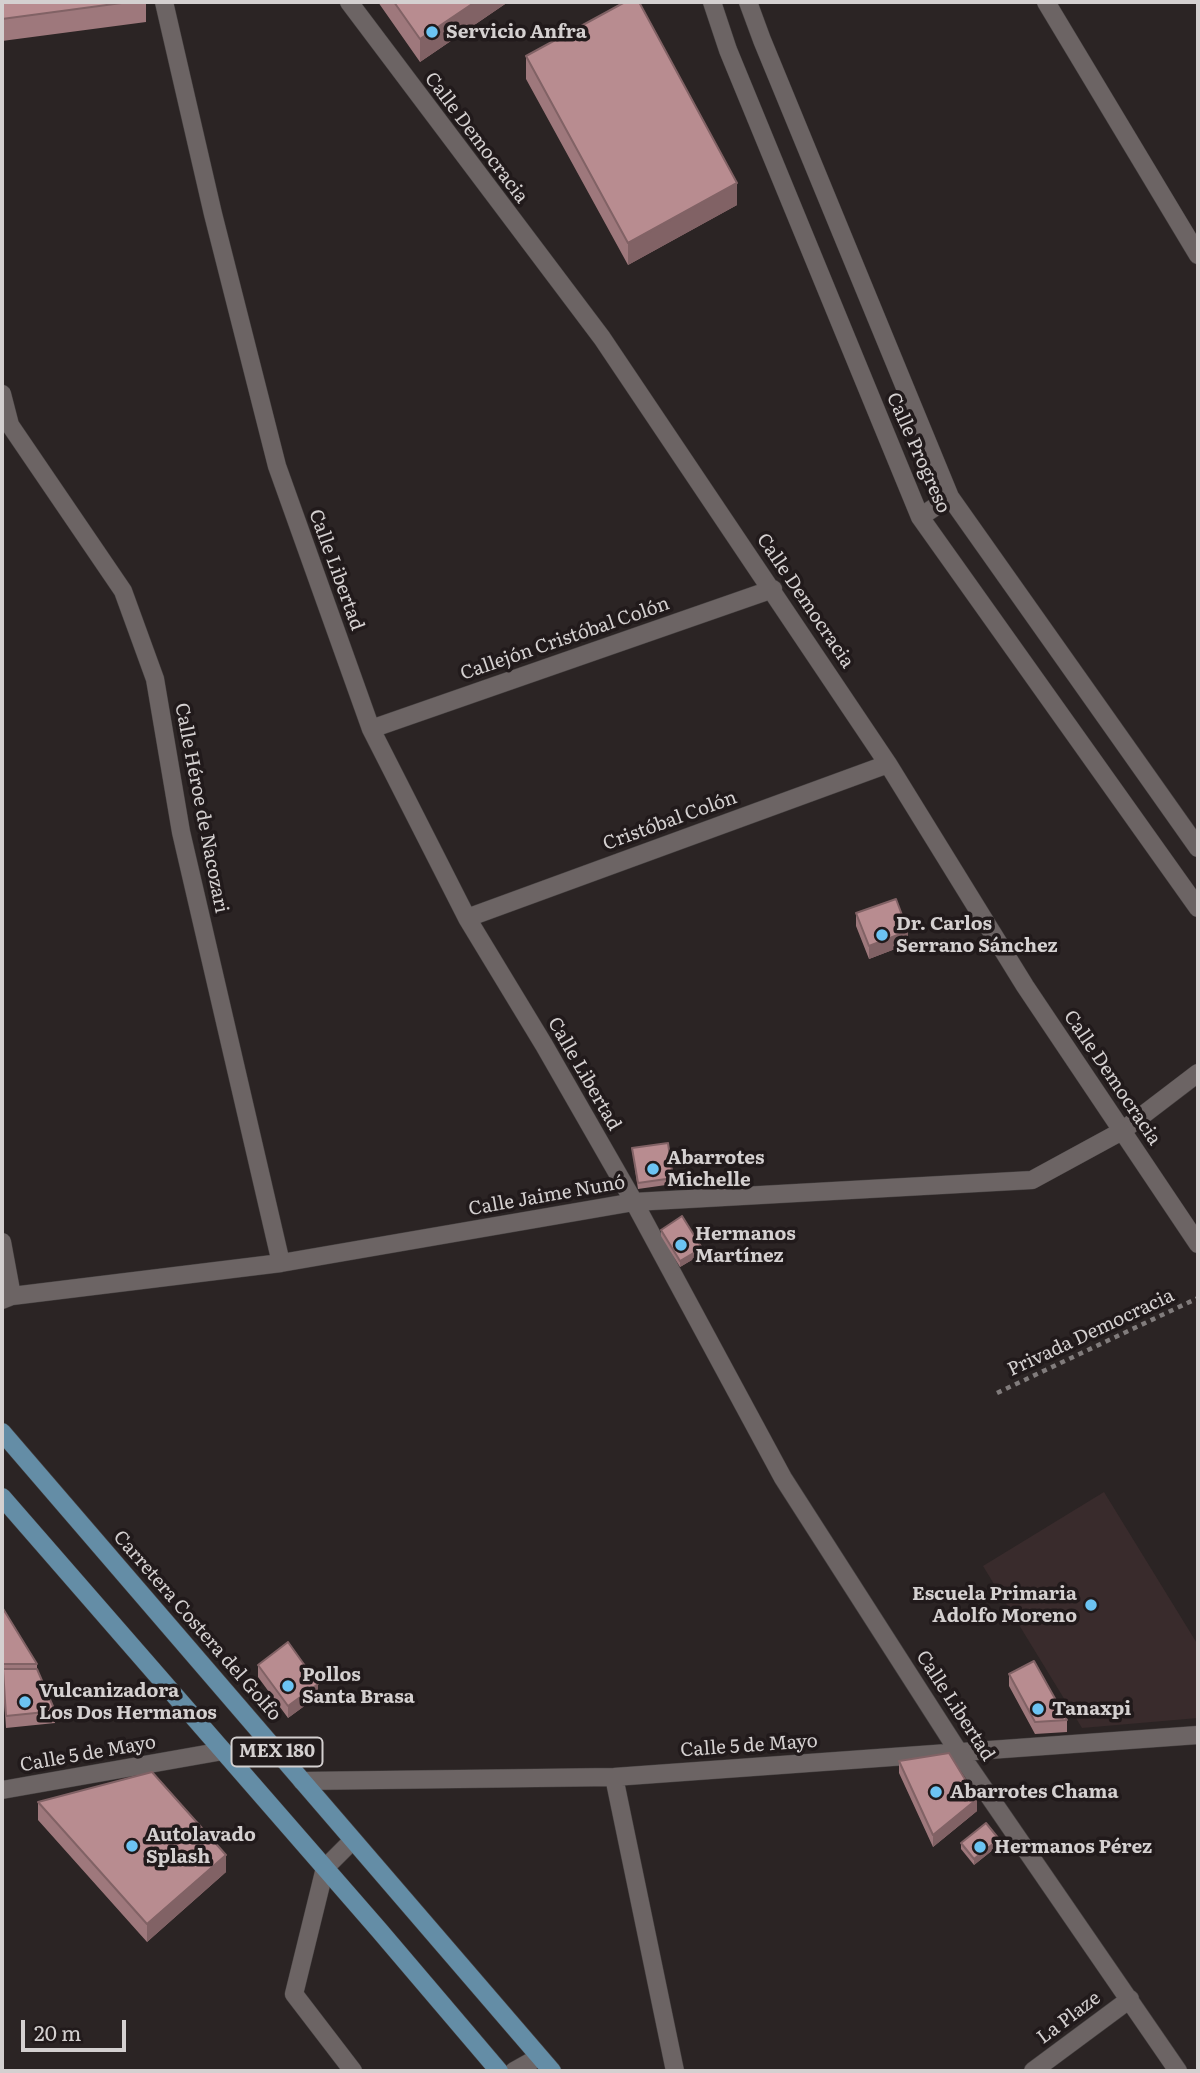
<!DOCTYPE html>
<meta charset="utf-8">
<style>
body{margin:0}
#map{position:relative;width:1200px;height:2073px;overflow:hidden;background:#2b2424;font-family:Literata,serif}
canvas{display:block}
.frame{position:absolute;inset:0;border:4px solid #d4d0d0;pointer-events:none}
.scale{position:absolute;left:21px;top:2020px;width:105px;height:32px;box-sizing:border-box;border:4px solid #d4d0d0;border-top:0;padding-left:9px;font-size:21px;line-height:24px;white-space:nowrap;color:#d4d0d0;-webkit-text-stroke:5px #211a1b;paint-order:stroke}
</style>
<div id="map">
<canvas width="1200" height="2073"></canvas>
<div class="frame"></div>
<div class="scale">20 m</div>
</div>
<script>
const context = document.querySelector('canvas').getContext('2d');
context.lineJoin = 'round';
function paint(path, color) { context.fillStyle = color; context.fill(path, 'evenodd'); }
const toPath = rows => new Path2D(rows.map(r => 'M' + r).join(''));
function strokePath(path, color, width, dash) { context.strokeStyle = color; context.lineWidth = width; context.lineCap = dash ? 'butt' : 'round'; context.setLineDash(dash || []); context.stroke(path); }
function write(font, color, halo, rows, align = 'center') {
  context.font = font + ' Literata,serif'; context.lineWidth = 7; context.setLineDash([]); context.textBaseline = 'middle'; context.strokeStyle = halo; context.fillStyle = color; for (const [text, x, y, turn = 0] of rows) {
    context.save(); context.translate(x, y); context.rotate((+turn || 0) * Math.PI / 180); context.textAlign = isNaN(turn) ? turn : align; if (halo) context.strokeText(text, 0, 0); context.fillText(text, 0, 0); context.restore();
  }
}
paint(toPath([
 [1104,1492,1198,1645,1198,1718,1082,1728,983,1566]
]), '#392b2c');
const minor = toPath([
 [164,2,213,214,277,466,371,729,467,918,544,1045,634,1202,783,1478,958,1751,1178,2071],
 [349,2,602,338,888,764,1025,986,1198,1244],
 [712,2,728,50,920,517,1198,908],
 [748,2,762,40,950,497,1198,848],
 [1046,2,1198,255],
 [2,394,10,425,123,591,155,679,181,832,281,1263],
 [920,517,950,497],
 [371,729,773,589],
 [467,918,888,764],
 [2,1242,12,1296],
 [2,1300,12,1296,281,1263,634,1202,1032,1180,1122,1131,1198,1073],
 [614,1777,675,2071],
 [302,1781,614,1777,1198,1735],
 [2,1790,223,1751],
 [353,2071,294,1994,325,1868,353,1840],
 [514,2071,539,2057],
 [1033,2071,1130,1999]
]);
const major = toPath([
 [2,1432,552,2071],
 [2,1497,379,1930,499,2071]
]);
strokePath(minor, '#454040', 19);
strokePath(major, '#454040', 19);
strokePath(toPath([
 [997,1393,1198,1298]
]), '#817c7c', 4.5, [5, 5]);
strokePath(minor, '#6c6464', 18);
strokePath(major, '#648da6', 18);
paint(toPath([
 [2,2,146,2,146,22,2,41],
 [378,2,508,2,420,62],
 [526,56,737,205,628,265,526,79],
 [856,913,908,944,869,959,856,926],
 [632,1148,673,1178,673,1184,638,1189],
 [661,1230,702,1254,680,1267,661,1236],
 [2,1607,37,1664,37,1669,55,1711,55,1723,6,1728,3,1682,2,1682],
 [258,1665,318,1696,288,1718,258,1677],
 [1009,1674,1067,1720,1067,1732,1035,1734,1009,1686],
 [899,1761,977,1811,933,1847,899,1773],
 [38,1802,226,1872,147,1942,38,1820],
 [961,1843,999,1845,974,1865,961,1849]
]), '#9e787c');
paint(toPath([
 [475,2,508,2,420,62,420,39],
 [737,183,737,205,628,265,628,243],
 [908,931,908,944,869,959,869,946],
 [702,1248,702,1254,680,1267,680,1261],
 [318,1684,318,1696,288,1718,288,1706],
 [977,1799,977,1811,933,1847,933,1835],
 [999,1839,999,1845,974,1865,974,1859],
 [226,1855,226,1872,147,1942,147,1924]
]), '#816265');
const building = toPath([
 [2,2,129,2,2,19,2,2],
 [394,2,475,2,420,39,394,2],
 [625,2,639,2,737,183,628,243,526,56,625,2],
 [896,899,908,931,869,946,856,913,896,899],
 [668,1143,673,1178,638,1183,632,1148,668,1143],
 [682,1216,702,1248,680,1261,661,1230,682,1216],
 [2,1607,37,1664,2,1664,2,1607],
 [288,1642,318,1684,288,1706,258,1665,288,1642],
 [1034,1661,1067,1720,1035,1722,1009,1674,1034,1661],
 [3,1669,37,1669,55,1711,6,1716,3,1669],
 [949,1753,977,1799,933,1835,899,1761,949,1753],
 [152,1772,226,1855,147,1924,38,1802,152,1772],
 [986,1823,999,1839,974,1859,961,1843,986,1823]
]);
paint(building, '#b88c90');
strokePath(building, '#816265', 2);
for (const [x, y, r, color] of [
 [432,32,7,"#6cc3f2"],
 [882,935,7,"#6cc3f2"],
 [653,1169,7,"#6cc3f2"],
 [681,1245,7,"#6cc3f2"],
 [1091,1605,7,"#6cc3f2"],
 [288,1686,7,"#6cc3f2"],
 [25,1702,7,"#6cc3f2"],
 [1038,1709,7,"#6cc3f2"],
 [936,1792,7,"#6cc3f2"],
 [132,1846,7,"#6cc3f2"],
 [980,1847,7,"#6cc3f2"]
]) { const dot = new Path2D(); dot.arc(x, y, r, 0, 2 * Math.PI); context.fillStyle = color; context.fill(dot); strokePath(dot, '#211a1b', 2.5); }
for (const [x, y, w] of [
 [277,1752,91]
]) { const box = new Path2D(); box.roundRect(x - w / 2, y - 14.5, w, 29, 5); context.fillStyle = '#211a1b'; context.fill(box); strokePath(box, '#d4d0d0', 2); }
write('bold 18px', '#d4d0d0', null, [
 ["MEX 180",277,1752]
]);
write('bold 19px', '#d4d0d0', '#211a1b', [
 ["Servicio Anfra",446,32],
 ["Dr. Carlos",896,924],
 ["Serrano Sánchez",896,946],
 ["Abarrotes",667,1158],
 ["Michelle",667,1180],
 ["Hermanos",695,1234],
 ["Martínez",695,1256],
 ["Escuela Primaria",1077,1594,"right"],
 ["Adolfo Moreno",1077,1616,"right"],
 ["Pollos",302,1675],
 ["Santa Brasa",302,1697],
 ["Vulcanizadora",39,1691],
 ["Los Dos Hermanos",39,1713],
 ["Tanaxpi",1052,1709],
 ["Abarrotes Chama",950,1792],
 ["Autolavado",146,1835],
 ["Splash",146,1857],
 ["Hermanos Pérez",994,1847]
], 'left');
write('19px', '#d4d0d0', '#211a1b', [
 ["Calle Democracia",476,138,53],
 ["Calle Progreso",918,453,66],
 ["Calle Libertad",336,570,70],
 ["Calle Democracia",805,601,56],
 ["Callejón Cristóbal Colón",565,639,-19],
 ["Calle Héroe de Nacozari",201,808,79],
 ["Cristóbal Colón",670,821,-20],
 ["Calle Libertad",584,1074,60],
 ["Calle Democracia",1112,1078,56],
 ["Calle Jaime Nunó",547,1196,-10],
 ["Privada Democracia",1091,1333,-25],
 ["Carretera Costera del Golfo",197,1626,49],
 ["Calle Libertad",955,1706,57],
 ["Calle 5 de Mayo",749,1746,-4],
 ["Calle 5 de Mayo",88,1754,-10],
 ["La Plaze",1069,2018,-37]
]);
</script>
